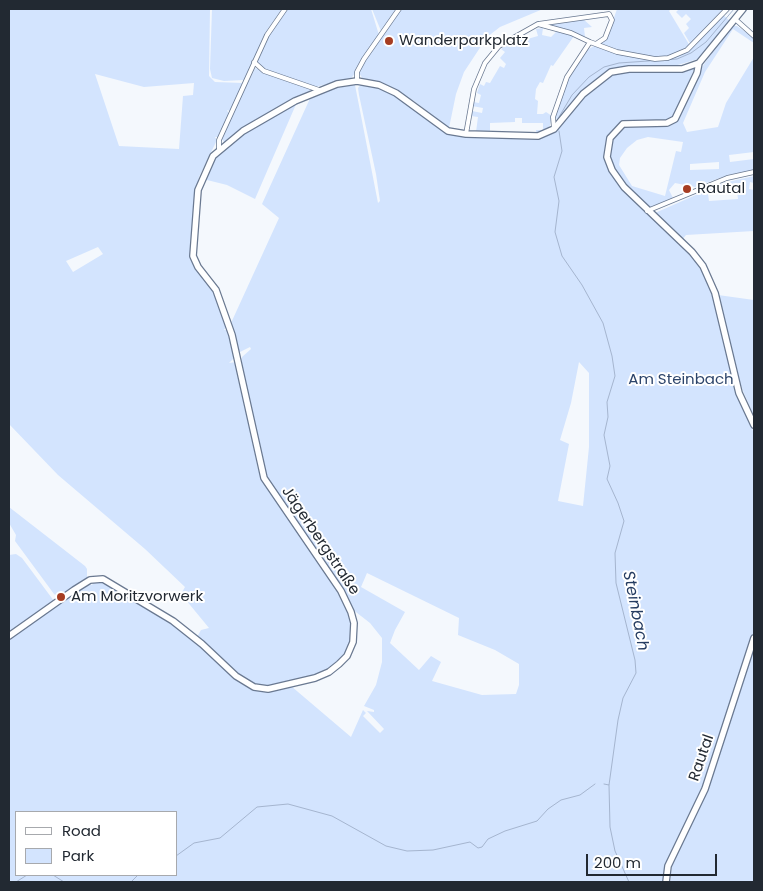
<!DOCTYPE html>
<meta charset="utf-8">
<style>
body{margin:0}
#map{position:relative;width:763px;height:891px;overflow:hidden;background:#f4f8fd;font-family:Poppins,sans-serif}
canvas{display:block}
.frame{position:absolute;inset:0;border:10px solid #222932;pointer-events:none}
.legend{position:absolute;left:15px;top:811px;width:162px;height:65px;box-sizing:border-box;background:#fff;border:1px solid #a7a9ad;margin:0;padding:6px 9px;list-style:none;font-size:15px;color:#222932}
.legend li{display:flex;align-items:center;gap:10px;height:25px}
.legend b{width:25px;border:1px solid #a7a9ad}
.scale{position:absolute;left:586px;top:854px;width:131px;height:22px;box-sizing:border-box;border:2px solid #222932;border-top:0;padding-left:6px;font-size:15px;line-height:18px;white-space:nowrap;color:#222932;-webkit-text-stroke:4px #fff;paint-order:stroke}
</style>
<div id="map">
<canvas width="763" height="891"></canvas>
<div class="frame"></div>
<ul class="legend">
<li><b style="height:6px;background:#fff"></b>Road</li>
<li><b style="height:14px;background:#d3e4fe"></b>Park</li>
</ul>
<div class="scale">200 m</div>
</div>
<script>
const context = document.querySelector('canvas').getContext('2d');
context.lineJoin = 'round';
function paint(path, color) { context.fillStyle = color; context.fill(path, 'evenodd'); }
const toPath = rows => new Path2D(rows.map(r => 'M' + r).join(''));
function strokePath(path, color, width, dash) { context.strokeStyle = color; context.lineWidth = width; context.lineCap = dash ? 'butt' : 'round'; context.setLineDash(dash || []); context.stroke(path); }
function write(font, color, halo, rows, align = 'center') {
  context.font = font + ' Poppins,sans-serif'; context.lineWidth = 4; context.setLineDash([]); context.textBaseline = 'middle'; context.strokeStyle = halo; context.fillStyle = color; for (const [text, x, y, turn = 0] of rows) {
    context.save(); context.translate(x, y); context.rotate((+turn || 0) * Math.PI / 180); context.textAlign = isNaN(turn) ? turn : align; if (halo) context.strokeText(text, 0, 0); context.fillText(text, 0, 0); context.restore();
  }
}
paint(toPath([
 [9,9,210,9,209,76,215,82,243,83,230,111,227,110,229,114,219,137,215,137,217,140,199,177,194,203,191,256,196,268,214,291,227,326,224,330,228,330,235,357,229,363,236,362,258,469,265,486,327,574,349,613,352,623,352,641,345,655,327,670,314,676,268,687,259,687,247,682,197,637,201,630,209,628,181,594,185,587,145,549,58,475,9,424],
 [95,74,144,87,194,83,193,95,183,96,179,149,119,146],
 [98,247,103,254,73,272,66,261],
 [212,9,282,9,266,32,244,80,224,81,212,78,210,69],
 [287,9,371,9,379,35,353,76,350,79,315,87,263,69,258,65,257,60,269,35],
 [372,9,397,9,381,31],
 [401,9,543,9,500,27,487,37,464,72,456,94,449,128,414,101,380,83,363,79,359,73,365,60],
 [617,9,671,9,669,11,690,46,671,55,653,58,653,61,669,59,687,52,696,45,722,14,730,21,698,59,671,67,629,67,610,71,582,92,560,120,557,119,554,117,568,78,585,51,596,45,598,46,608,35],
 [679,9,725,9,691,45,684,33,689,28,686,24,691,19,686,14,682,18,676,12],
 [582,18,592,27,584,28,585,37,547,24],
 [732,26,737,26,754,38,754,43,733,29,705,72,683,123,687,132,718,127,726,103,754,57,754,152,729,155,730,162,754,159,754,170,728,175,695,187,675,183,669,190,673,198,648,208,637,200,614,169,610,159,612,139,623,126,668,125,674,122,704,64],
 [648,137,683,142,681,152,676,151,665,196,632,186,619,165,620,158,627,148,637,140],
 [719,162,719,169,690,170,690,164],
 [543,28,542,35,551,37,557,31,574,36,553,66,551,65,543,83,540,82,536,89,535,99,538,101,537,114,543,114,546,112,552,116,549,129,536,134,536,130,543,130,543,123,522,123,522,118,515,118,515,122,490,123,490,133,476,132,478,117,471,116,472,111,482,113,483,108,472,106,473,102,479,103,481,95,477,93,480,84,484,86,486,82,490,83,500,66,504,68,506,64,500,58,505,52,501,49,510,42,513,47,520,43,518,38,522,36,524,40,538,36,536,29],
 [255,68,313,89,266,114,224,142,222,139,234,111],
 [694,69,675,115,670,120,622,123,610,133,605,152,606,159,623,189,678,242,678,245,682,245,696,259,701,268,713,292,711,294,713,295,741,405,754,433,754,631,703,788,666,865,663,882,9,882,9,639,88,584,92,585,94,582,104,582,173,624,248,687,269,690,291,686,351,737,363,710,366,713,363,716,380,733,384,729,367,711,374,712,374,710,364,706,376,685,382,662,382,638,370,623,352,609,343,590,265,474,241,362,242,357,251,349,250,347,240,352,238,351,231,323,279,218,262,204,312,94,323,90,355,85,378,203,380,201,376,174,359,95,358,88,362,83,396,95,446,133,466,136,538,138,552,134,583,95,612,74,620,72],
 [579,362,589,373,589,447,583,506,558,501,569,444,560,440,571,403],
 [367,573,459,618,458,635,495,650,519,664,519,685,516,694,482,695,432,681,441,662,431,656,419,670,390,643,395,630,405,612,361,587],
 [16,812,176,812,176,875,16,875],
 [297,102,255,199,227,185,203,179,214,158,244,133],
 [754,176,754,183,750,182,749,189,754,190,754,231,686,235,682,240,655,213,723,183],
 [737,191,738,199,709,201,708,194],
 [718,295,754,300,754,416,743,391,734,364],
 [9,507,85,566,87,569,87,578,60,598,54,594,15,541,16,535,9,523],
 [16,554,22,558,54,601,9,633,9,555],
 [754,643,754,882,670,882,672,866,706,790]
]), '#d3e4fe');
strokePath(toPath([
 [559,117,572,95,589,77,604,67,619,63,677,59,691,53,706,42,734,9],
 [559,131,562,151,554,177,559,201,555,232,562,256,582,285,603,323,612,356,615,376,607,402,608,417,604,435,610,466,607,479,618,503,624,521,615,553,616,583,635,660,636,673,623,698,618,720,609,785,604,784],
 [609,785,610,827,615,851,629,882],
 [176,856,194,843,220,838,257,807,288,804,332,816,386,846,407,851,433,850,470,842,478,848,482,847,488,839,505,831,537,821,548,809,561,800,580,795,595,784],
 [53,875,64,882],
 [16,882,27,875],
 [131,882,138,875]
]), '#a5b5cf', 1);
const street = toPath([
 [735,19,754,36],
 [596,44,605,38,612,20,609,14,538,24,571,33,590,42,617,52,655,59,668,58,687,50,727,9],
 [254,62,264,71,319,90],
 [357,81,357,72,364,59,399,9],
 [554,129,553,117,567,77,590,42],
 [466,134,474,89,485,63,499,46,538,24],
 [219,149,219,140,267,35,285,9],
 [647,211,727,178,754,172]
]);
const secondary = toPath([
 [699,63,697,73,675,119,667,123,623,124,610,138,607,157,612,170,624,187,692,252,703,266,715,293,739,393,754,425],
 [9,636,74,590,90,580,103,579,173,621,202,644,236,676,254,687,268,689,315,678,329,672,339,664,347,656,353,642,354,623,351,612,341,591,264,478,232,335,216,290,198,267,193,256,198,190,213,156,243,131,295,101,337,84,357,81,379,85,396,93,448,131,466,134,538,136,554,129,583,94,611,72,629,69,682,69,699,63,743,9],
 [666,882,668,866,705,789,754,638]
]);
strokePath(street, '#6a7991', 5.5);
strokePath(secondary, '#6a7991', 8);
strokePath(street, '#fff', 4);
strokePath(secondary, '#fff', 5.5);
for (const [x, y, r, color] of [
 [389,41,5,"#a63d22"],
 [687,189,5,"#a63d22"],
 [61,597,5,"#a63d22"]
]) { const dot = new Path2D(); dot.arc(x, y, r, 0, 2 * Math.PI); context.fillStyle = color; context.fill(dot); strokePath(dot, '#fff', 2); }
write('15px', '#222932', '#fff', [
 ["Wanderparkplatz",399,41],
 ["Rautal",697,189],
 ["Am Moritzvorwerk",71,597]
], 'left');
write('15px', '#2d456b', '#fff', [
 ["Am Steinbach",681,380]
]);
write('15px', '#222932', '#fff', [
 ["Jägerbergstraße",320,541,56],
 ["Rautal",702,758,-71]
]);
write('italic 16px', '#253c61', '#fff', [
 ["Steinbach",635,611,79]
]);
</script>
